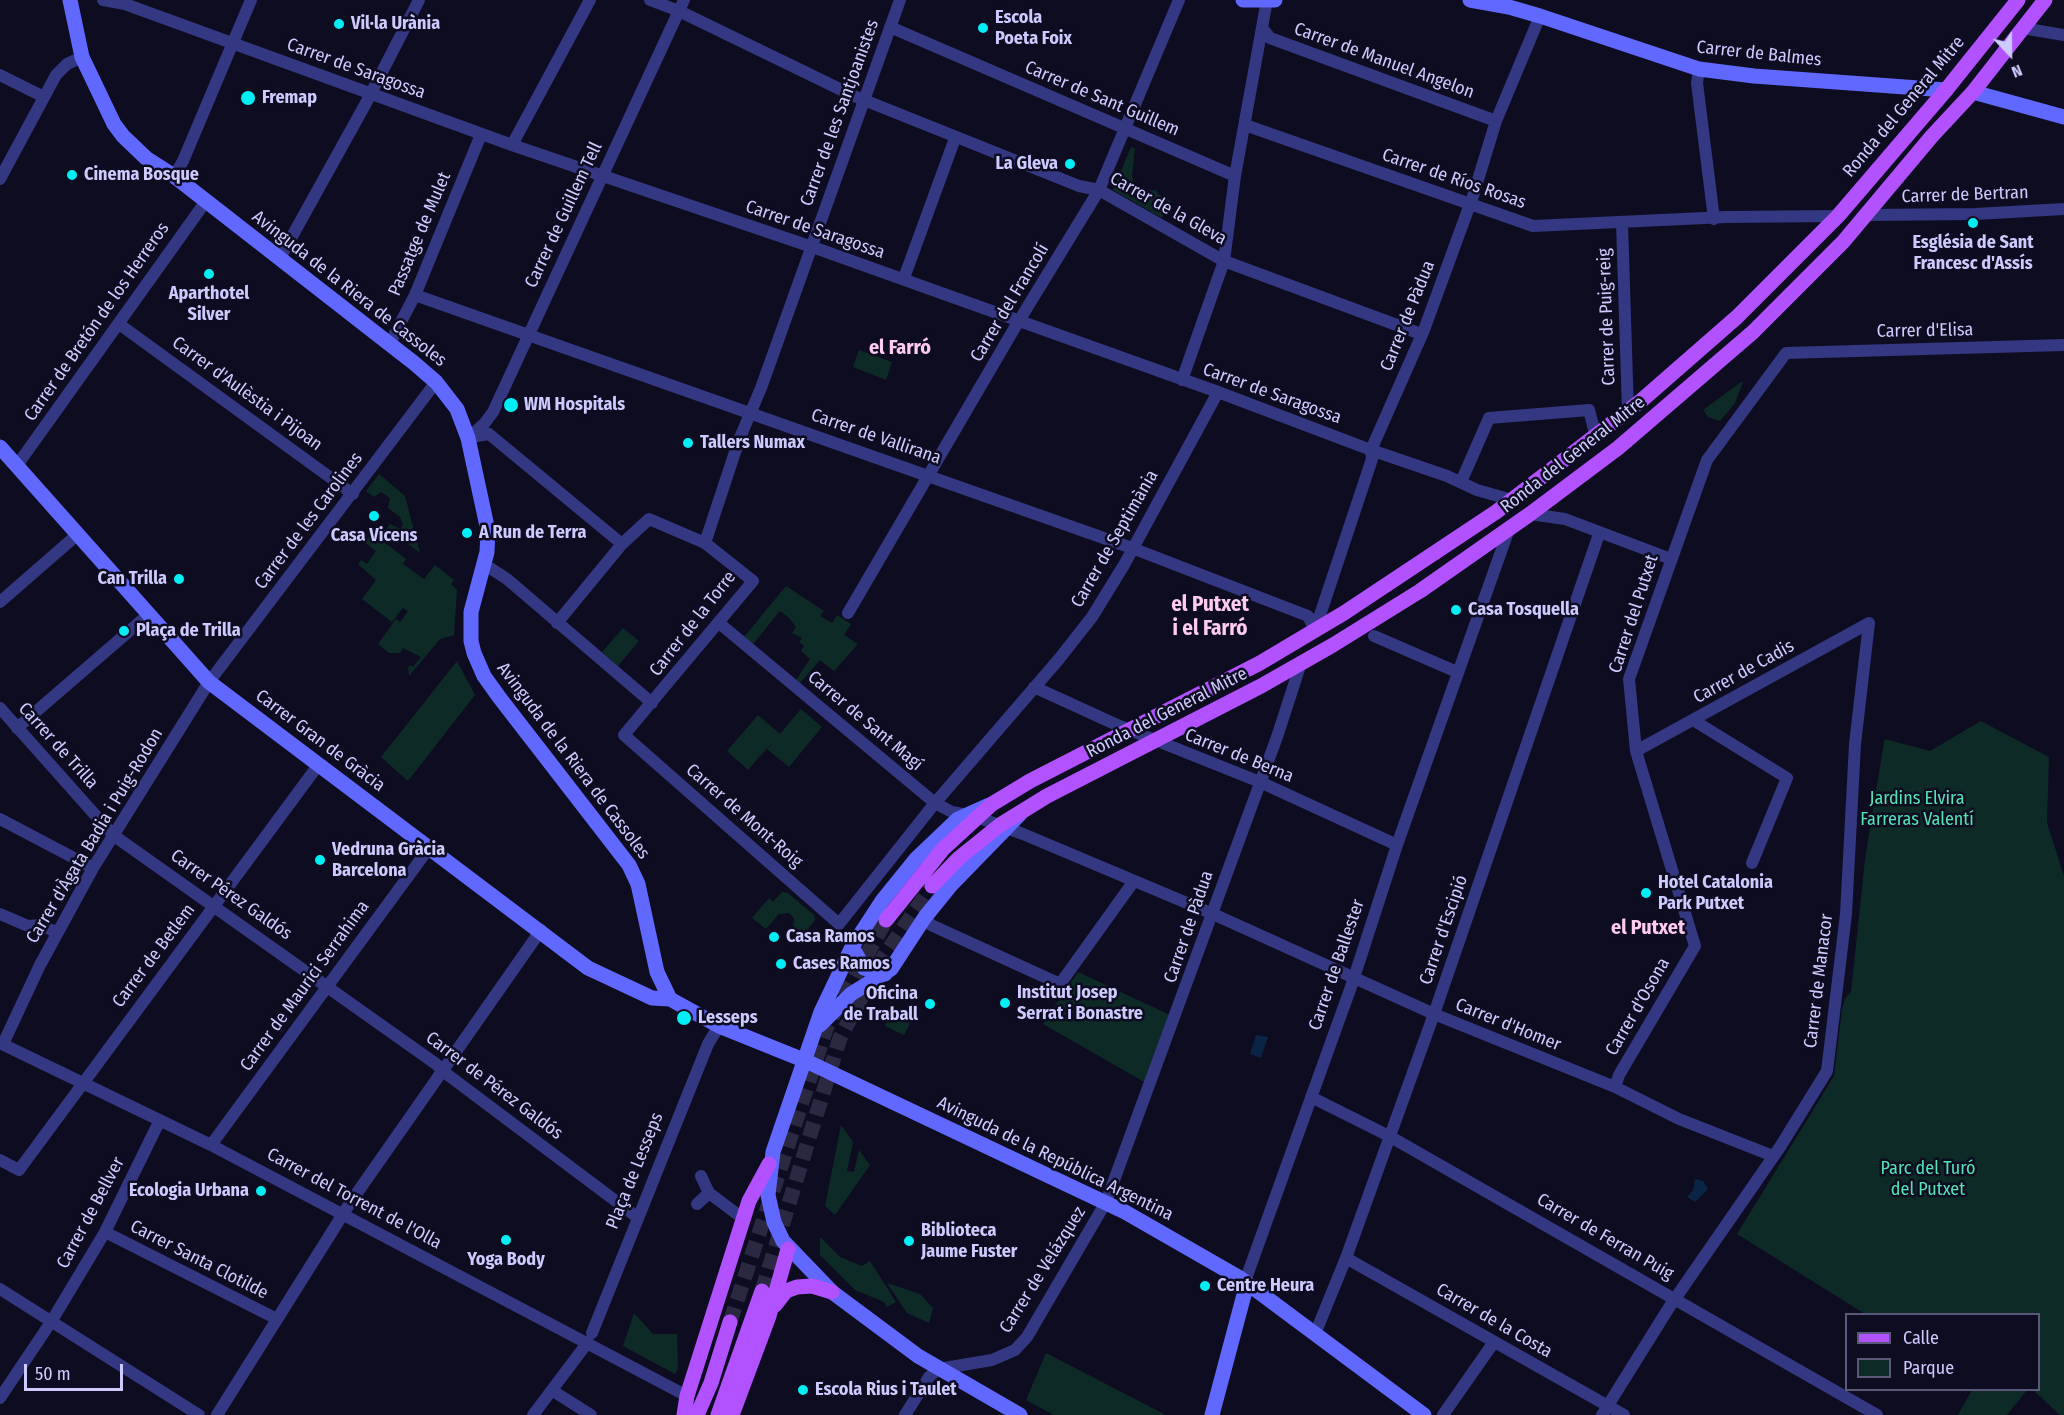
<!DOCTYPE html>
<meta charset="utf-8">
<style>
body{margin:0}
#map{position:relative;width:2064px;height:1415px;overflow:hidden;background:#0e0c20;font-family:"Fira Sans Condensed",sans-serif}
canvas{display:block}
.legend{position:absolute;left:1845px;top:1313px;width:195px;height:78px;box-sizing:border-box;background:#0e0c20;border:2px solid #5a5879;margin:0;padding:8px 10px;list-style:none;font-size:18px;color:#cdcaff}
.legend li{display:flex;align-items:center;gap:12px;height:30px}
.legend b{width:30px;border:2px solid #5a5879}
.north{position:absolute;left:1980px;top:24px;width:60px;height:60px;-webkit-text-stroke:4px #0e0c20;paint-order:stroke;rotate:158deg;font-size:16px;font-weight:700;line-height:24px;text-align:center;color:#cdcaff}
.north::after{content:'';display:block;margin:auto;width:21px;height:27px;background:#cdcaff;clip-path:polygon(50% 0,100% 100%,50% 72%,0 100%)}
.scale{position:absolute;left:24px;top:1364px;width:99px;height:27px;box-sizing:border-box;border:3px solid #cdcaff;border-top:0;padding-left:8px;font-size:18px;line-height:21px;white-space:nowrap;color:#cdcaff;-webkit-text-stroke:4px #0e0c20;paint-order:stroke}
</style>
<div id="map">
<canvas width="2064" height="1415"></canvas>
<ul class="legend">
<li><b style="height:8px;background:#b251ff"></b>Calle</li>
<li><b style="height:16px;background:#0e2a27"></b>Parque</li>
</ul>
<div class="north">N</div>
<div class="scale">50 m</div>
</div>
<script>
const context = document.querySelector('canvas').getContext('2d');
context.lineJoin = 'round';
function paint(path, color) { context.fillStyle = color; context.fill(path, 'evenodd'); }
const toPath = rows => new Path2D(rows.map(r => 'M' + r).join(''));
function strokePath(path, color, width, dash) { context.strokeStyle = color; context.lineWidth = width; context.lineCap = dash ? 'butt' : 'round'; context.setLineDash(dash || []); context.stroke(path); }
function write(font, color, halo, rows, align = 'center') {
  context.font = font + ' "Fira Sans Condensed",sans-serif'; context.lineWidth = 5; context.setLineDash([]); context.textBaseline = 'middle'; context.strokeStyle = halo; context.fillStyle = color; for (const [text, x, y, turn = 0] of rows) {
    context.save(); context.translate(x, y); context.rotate((+turn || 0) * Math.PI / 180); context.textAlign = isNaN(turn) ? turn : align; if (halo) context.strokeText(text, 0, 0); context.fillText(text, 0, 0); context.restore();
  }
}
paint(toPath([
 [1131,147,1135,148,1132,176,1135,188,1141,188,1142,191,1156,190,1158,194,1171,201,1162,218,1113,190],
 [859,350,892,362,886,380,853,367],
 [1741,382,1743,382,1735,403,1720,421,1708,417,1703,410],
 [379,474,405,496,420,553,387,528,390,524,400,529,403,525,400,517,388,508,390,498,381,492,374,497,366,491],
 [369,536,374,540,379,538,406,559,403,564,424,579,435,565,454,580,451,584,457,590,454,635,440,639,409,676,408,668,410,665,413,667,421,657,403,648,400,653,389,653,378,644,396,619,400,622,408,611,403,608,392,622,362,599,376,580,358,564,361,560,367,564,376,551,364,542],
 [786,586,824,611,820,616,832,623,837,615,851,624,844,635,858,644,834,671,820,660,800,683,796,680,810,659,801,651,804,646,799,642,802,638,792,633,796,627,789,618,780,611,753,644,744,637],
 [623,628,639,641,618,666,602,652],
 [457,661,475,695,408,781,381,757],
 [801,709,822,727,789,767,767,749,776,738,748,770,727,751,758,715,780,734],
 [1981,721,2049,757,2047,823,2064,876,2064,1415,2060,1415,2033,1390,2038,1390,2038,1314,1865,1314,1737,1234,1834,1076,1842,1009,1845,998,1851,992,1865,859,1884,742,1885,739,1930,751],
 [782,892,788,893,814,915,815,920,802,936,793,928,794,918,789,913,779,914,766,929,752,918,769,898,773,902],
 [1078,972,1170,1015,1146,1083,1043,1024],
 [891,1014,910,1023,904,1035,885,1026],
 [841,1125,853,1142,847,1171,854,1172,859,1150,870,1165,835,1215,825,1206],
 [820,1237,840,1257,862,1266,870,1261,896,1302,887,1307,884,1302,855,1290,820,1255],
 [887,1283,920,1294,933,1308,929,1323,907,1313],
 [634,1313,653,1334,677,1334,678,1368,675,1374,623,1346],
 [1046,1353,1166,1415,1054,1415,1026,1400],
 [1972,1390,2027,1390,2007,1415,1958,1415]
]), '#0e2a27');
paint(toPath([
 [1256,1035,1268,1037,1261,1058,1250,1054],
 [1695,1179,1703,1181,1708,1189,1695,1202,1687,1197,1693,1190]
]), '#0a2445');
strokePath(toPath([
 [762,1291,840,1038,880,962,932,886],
 [730,1322,827,1026,886,920]
]), '#2b2841', 15, [15, 8]);
strokePath(toPath([
 [103,0,125,4,512,145,821,250,1218,392,1371,450,1447,476,1477,490,1512,500],
 [650,0,679,11,854,96,1079,186,1099,190,1224,261,1421,334],
 [890,27,1235,176],
 [2022,28,2064,35],
 [1263,29,1270,38,1496,121],
 [1699,69,1697,83,1714,219],
 [0,75,44,97],
 [1245,125,1533,226,1726,217,1838,216],
 [512,145,590,0],
 [174,176,183,161,251,0],
 [0,179,56,75,67,64,82,57],
 [1867,215,1975,214,2064,209],
 [1622,222,1628,412],
 [280,258,366,103,419,0],
 [904,278,954,141],
 [415,295,1132,548,1308,616,1315,630],
 [119,324,353,494],
 [390,343,415,295,480,137],
 [1182,380,1224,261,1235,176,1267,0],
 [471,437,489,434,622,544],
 [468,438,484,424,493,412,684,0],
 [18,464,206,201],
 [1461,482,1489,418,1589,410,1596,437],
 [1530,514,1565,519,1671,559],
 [705,543,739,440,761,388,900,0],
 [484,564,507,579,652,703],
 [0,602,78,534],
 [848,613,1014,329,1099,190,1179,0],
 [557,623,622,544,649,519,705,543,753,581,624,735,839,924,935,803,1059,659,1092,617,1124,565,1218,392],
 [719,623,935,803,952,812,977,817,1023,834,1213,914,1434,1014,1615,1087,1679,1119,1773,1156],
 [1315,630,1372,459,1371,450,1424,330,1473,196,1496,121,1540,16],
 [1374,636,1457,672],
 [1034,687,1115,724,1260,782,1397,845],
 [0,708,113,835,436,1064,448,1075,637,1217],
 [1693,720,1787,778,1752,863],
 [17,728,149,614],
 [1636,751,1869,623],
 [0,819,93,868],
 [0,914,28,926,42,925,57,933],
 [925,917,931,925,1060,984,1134,881],
 [0,1043,211,1145,687,1396],
 [3,1044,40,965,93,868,209,682,436,382],
 [1615,1087,1619,1075,1695,946,1636,751,1629,679,1707,460,1786,353,2064,345],
 [1311,1097,1389,1136,1877,1415],
 [211,1145,429,848],
 [0,1160,19,1170,319,764],
 [701,1176,709,1193,737,1214],
 [697,1204,709,1193],
 [105,1232,277,1319],
 [1346,1258,1624,1415],
 [1243,1281,1248,1273,1352,984,1397,845,1509,529],
 [0,1289,199,1415],
 [592,1333,708,1044,719,1026],
 [1315,1334,1346,1258,1434,1014,1599,534],
 [553,1391,591,1415],
 [0,1398,51,1322,105,1232,160,1120],
 [217,1415,350,1203,541,930],
 [533,1415,588,1342],
 [905,1415,929,1377,938,1369,992,1360,1015,1350,1027,1337,1106,1202,1277,737,1301,663],
 [1443,1415,1494,1342],
 [1602,1415,1670,1306,1780,1147,1827,1071,1846,914,1855,744,1869,623]
]), '#343781', 12);
strokePath(toPath([
 [70,0,82,57,114,124,123,136,146,158,174,176,414,363,436,382,457,409,468,438,488,531,487,552,471,612,471,641,474,653,484,676,499,697,629,865,638,884,657,972,670,999],
 [1243,0,1275,0],
 [1470,0,1509,7,1540,16,1699,69,1754,76,1946,90],
 [1973,92,2064,117],
 [0,447,209,682,588,968,652,998,670,999,719,1026,806,1061,1125,1212,1240,1278,1424,1415],
 [989,805,958,819,916,859,882,901,852,947,821,1012,773,1152,768,1195,774,1222,783,1241,832,1292,918,1356,1020,1415],
 [852,947,864,968,885,974],
 [820,1025,851,994,891,969,925,917,951,885,1020,814],
 [1212,1415,1245,1291,1243,1281]
]), '#6168ff', 15);
strokePath(toPath([
 [932,886,959,858,1000,825,1047,796,1261,686,1333,645,1420,591,1530,514,1618,448,1753,332,1843,242,1932,136,1973,92,2045,0],
 [886,920,943,849,992,804,1030,781,1260,663,1344,613,1496,512,1642,400,1737,317,1838,216,1946,90,2018,0],
 [775,1305,786,1291,797,1287,812,1286,832,1292],
 [684,1415,687,1396,749,1201,769,1164],
 [697,1415,711,1383,730,1322],
 [718,1415,762,1291],
 [732,1415,769,1316,788,1249]
]), '#b251ff', 15);
for (const [x, y, r, color] of [
 [339,24,6,"#00eef5"],
 [983,28,6,"#00eef5"],
 [248,98,8,"#00eef5"],
 [1070,164,6,"#00eef5"],
 [72,175,6,"#00eef5"],
 [1973,223,6,"#00eef5"],
 [209,274,6,"#00eef5"],
 [511,405,8,"#00eef5"],
 [688,443,6,"#00eef5"],
 [374,516,6,"#00eef5"],
 [467,533,6,"#00eef5"],
 [179,579,6,"#00eef5"],
 [1456,610,6,"#00eef5"],
 [124,631,6,"#00eef5"],
 [320,860,6,"#00eef5"],
 [1646,893,6,"#00eef5"],
 [774,937,6,"#00eef5"],
 [781,964,6,"#00eef5"],
 [1005,1003,6,"#00eef5"],
 [930,1004,6,"#00eef5"],
 [684,1018,8,"#00eef5"],
 [261,1191,6,"#00eef5"],
 [506,1240,6,"#00eef5"],
 [909,1241,6,"#00eef5"],
 [1205,1286,6,"#00eef5"],
 [803,1390,6,"#00eef5"]
]) { const dot = new Path2D(); dot.arc(x, y, r, 0, 2 * Math.PI); context.fillStyle = color; context.fill(dot); strokePath(dot, '#0e0c20', 2); }
write('bold 18px', '#cdcaff', '#0e0c20', [
 ["Escola",995,18],
 ["Poeta Foix",995,39],
 ["Vil·la Urània",351,24],
 ["Fremap",262,98],
 ["La Gleva",1058,164,"right"],
 ["Cinema Bosque",84,175],
 ["Església de Sant",1973,243,"center"],
 ["Francesc d'Assís",1973,264,"center"],
 ["Aparthotel",209,294,"center"],
 ["Silver",209,315,"center"],
 ["WM Hospitals",524,405],
 ["Tallers Numax",700,443],
 ["A Run de Terra",479,533],
 ["Casa Vicens",374,536,"center"],
 ["Can Trilla",167,579,"right"],
 ["Casa Tosquella",1468,610],
 ["Plaça de Trilla",136,631],
 ["Vedruna Gràcia",332,850],
 ["Barcelona",332,871],
 ["Hotel Catalonia",1658,883],
 ["Park Putxet",1658,904],
 ["Casa Ramos",786,937],
 ["Cases Ramos",793,964],
 ["Institut Josep",1017,993],
 ["Serrat i Bonastre",1017,1014],
 ["Oficina",918,994,"right"],
 ["de Traball",918,1015,"right"],
 ["Lesseps",698,1018],
 ["Ecologia Urbana",249,1191,"right"],
 ["Biblioteca",921,1231],
 ["Jaume Fuster",921,1252],
 ["Yoga Body",506,1260,"center"],
 ["Centre Heura",1217,1286],
 ["Escola Rius i Taulet",815,1390]
], 'left');
write('18px', '#cdcaff', '#0e0c20', [
 ["Carrer de Balmes",1759,54,6],
 ["Carrer de Manuel Angelon",1384,61,20],
 ["Carrer de Saragossa",356,69,20],
 ["Carrer de Sant Guillem",1102,99,23],
 ["Ronda del General Mitre",1904,107,-50],
 ["Carrer de les Santjoanistes",840,113,-70],
 ["Carrer de Ríos Rosas",1454,179,19],
 ["Carrer de Bertran",1965,195,-2],
 ["Carrer de la Gleva",1168,209,29],
 ["Carrer de Guillem Tell",564,215,-65],
 ["Carrer de Saragossa",815,230,19],
 ["Passatge de Mulet",420,234,-67],
 ["Avinguda de la Riera de Cassoles",349,289,38],
 ["Carrer del Francolí",1010,303,-59],
 ["Carrer de Pàdua",1408,316,-68],
 ["Carrer de Puig-reig",1607,317,-92],
 ["Carrer de Bretón de los Herreros",97,322,-55],
 ["Carrer d'Elisa",1925,331,-1],
 ["Carrer d'Aulèstia i Pijoan",247,394,36],
 ["Carrer de Saragossa",1272,394,20],
 ["Carrer de Vallirana",876,437,19],
 ["Ronda del General Mitre",1573,455,-38],
 ["Carrer de les Carolines",309,521,-53],
 ["Carrer de Septimània",1115,539,-60],
 ["Carrer del Putxet",1634,614,-72],
 ["Carrer de la Torre",693,624,-52],
 ["Carrer de Cadis",1744,672,-29],
 ["Ronda del General Mitre",1167,713,-27],
 ["Carrer de Sant Magí",865,721,40],
 ["Carrer Gran de Gràcia",320,741,37],
 ["Carrer de Trilla",58,746,48],
 ["Carrer de Berna",1239,756,22],
 ["Avinguda de la Riera de Cassoles",573,761,53],
 ["Carrer de Mont-Roig",744,816,41],
 ["Carrer d'Àgata Badia i Puig-Rodon",95,836,-59],
 ["Carrer Pérez Galdós",231,895,35],
 ["Carrer de Pàdua",1189,927,-71],
 ["Carrer d'Escipió",1444,930,-71],
 ["Carrer de Betlem",154,956,-53],
 ["Carrer de Ballester",1337,965,-71],
 ["Carrer de Manacor",1819,981,-83],
 ["Carrer de Maurici Serrahima",305,986,-54],
 ["Carrer d'Osona",1638,1007,-60],
 ["Carrer d'Homer",1508,1025,22],
 ["Carrer de Pérez Galdós",494,1086,37],
 ["Avinguda de la República Argentina",1055,1159,26],
 ["Plaça de Lesseps",635,1171,-68],
 ["Carrer del Torrent de l'Olla",354,1199,28],
 ["Carrer de Bellver",91,1213,-62],
 ["Carrer de Ferran Puig",1605,1237,30],
 ["Carrer Santa Clotilde",199,1260,27],
 ["Carrer de Velázquez",1043,1270,-58],
 ["Carrer de la Costa",1494,1321,30]
]);
write('18px', '#52e4b5', '#0e0c20', [
 ["Jardins Elvira",1917,799],
 ["Farreras Valentí",1917,820],
 ["Parc del Turó",1928,1169],
 ["del Putxet",1928,1190]
]);
write('bold 20px', '#ffccf0', '#0e0c20', [
 ["el Farró",900,348],
 ["el Putxet",1648,928]
]);
write('bold 21px', '#ffccf0', '#0e0c20', [
 ["el Putxet",1210,605],
 ["i el Farró",1210,629]
]);
</script>
